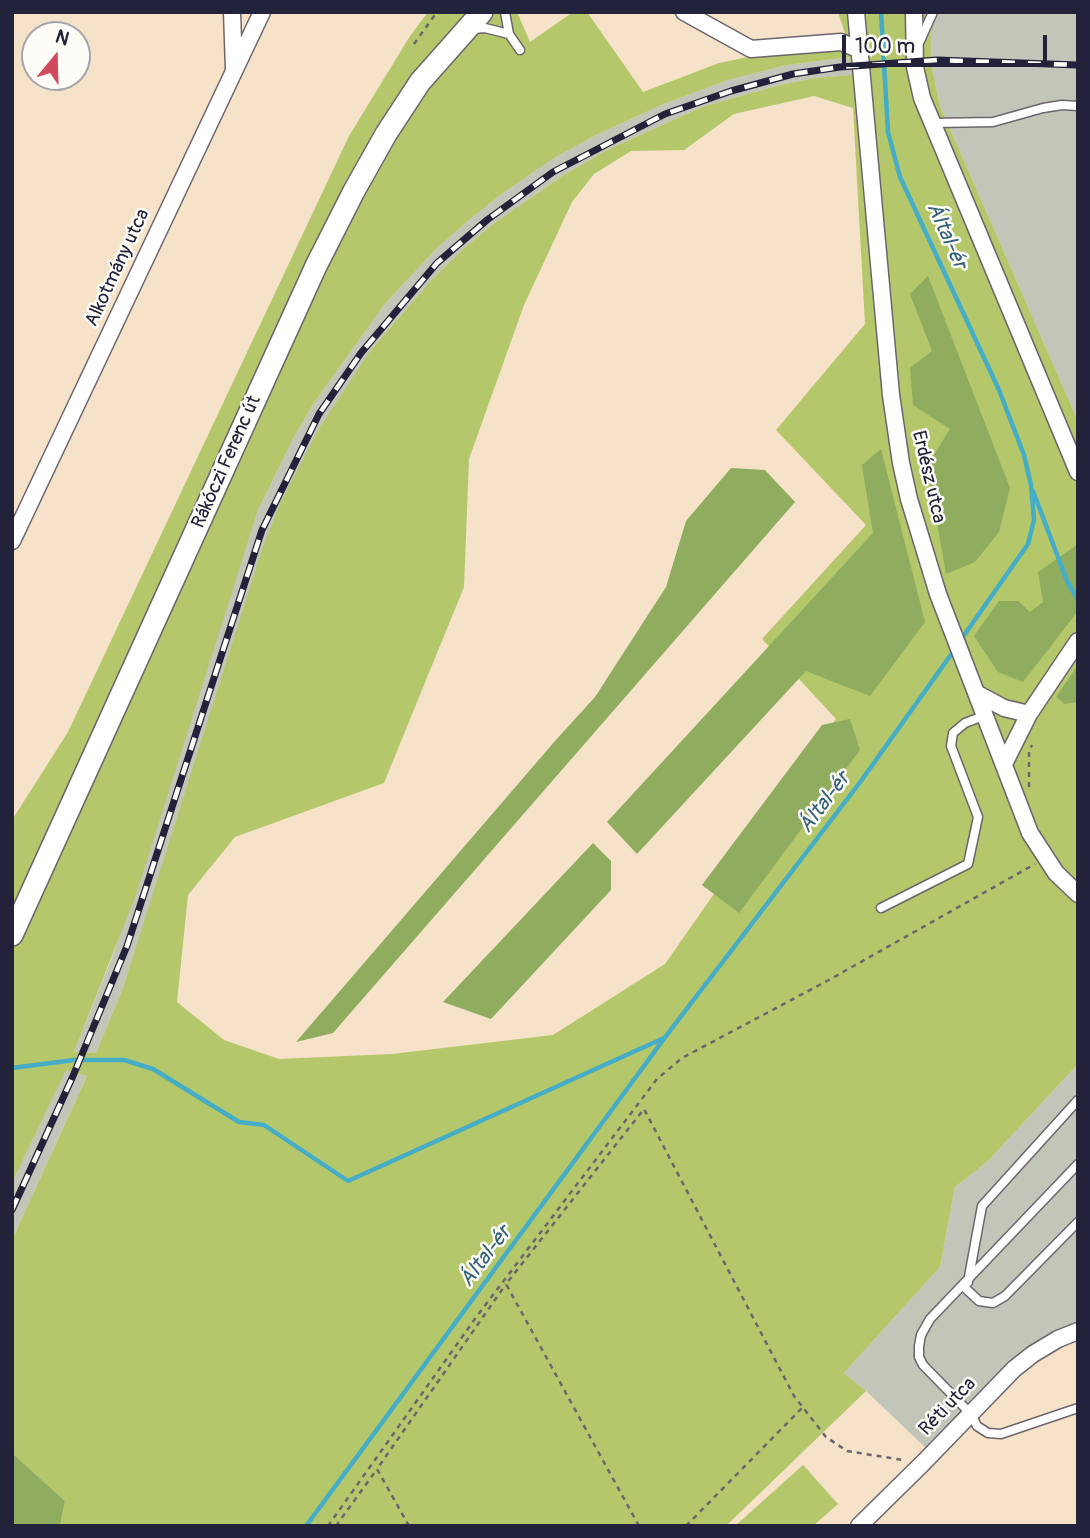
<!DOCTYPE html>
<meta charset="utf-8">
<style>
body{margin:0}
#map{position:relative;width:1090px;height:1538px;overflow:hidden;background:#f5e2c9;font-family:Pangolin,sans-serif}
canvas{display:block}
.frame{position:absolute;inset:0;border:14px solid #22223b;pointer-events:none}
.north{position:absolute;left:21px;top:21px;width:70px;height:70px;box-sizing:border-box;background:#fdfcf7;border:2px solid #a5a5ac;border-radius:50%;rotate:19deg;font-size:19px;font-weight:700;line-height:28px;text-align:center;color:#22223b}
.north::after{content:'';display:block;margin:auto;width:24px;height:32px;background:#d1495b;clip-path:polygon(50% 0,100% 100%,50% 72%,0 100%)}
.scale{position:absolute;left:842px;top:35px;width:205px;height:32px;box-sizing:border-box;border:4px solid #22223b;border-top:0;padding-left:9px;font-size:21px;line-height:24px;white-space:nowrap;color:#22223b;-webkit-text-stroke:5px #fdfcf7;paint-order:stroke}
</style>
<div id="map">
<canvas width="1090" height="1538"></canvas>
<div class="frame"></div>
<div class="north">N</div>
<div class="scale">100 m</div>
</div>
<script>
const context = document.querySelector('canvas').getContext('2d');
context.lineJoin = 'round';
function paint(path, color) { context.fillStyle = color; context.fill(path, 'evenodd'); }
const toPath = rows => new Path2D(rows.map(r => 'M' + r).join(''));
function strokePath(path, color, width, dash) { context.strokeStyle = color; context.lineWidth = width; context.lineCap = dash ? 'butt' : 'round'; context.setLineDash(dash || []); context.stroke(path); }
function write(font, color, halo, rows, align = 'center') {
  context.font = font + ' Pangolin,sans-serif'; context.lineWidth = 5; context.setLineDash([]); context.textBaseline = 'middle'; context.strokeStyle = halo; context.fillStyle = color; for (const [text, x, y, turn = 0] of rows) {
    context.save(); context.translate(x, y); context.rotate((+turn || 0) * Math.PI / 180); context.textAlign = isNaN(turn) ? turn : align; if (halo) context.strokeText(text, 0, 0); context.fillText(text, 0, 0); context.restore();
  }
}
paint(toPath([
 [930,12,1078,12,1078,421,940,106,932,67],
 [850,57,851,75,815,78,780,85,702,107,607,150,562,176,493,224,463,249,434,277,370,351,151,904,123,988,96,1053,74,1052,113,955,258,510,294,437,314,403,385,304,438,247,468,221,500,195,554,158,596,135,664,104,728,80,787,65],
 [1078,1064,1078,1324,1057,1330,1024,1353,927,1449,866,1391,844,1373,940,1267,955,1187,987,1162],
 [66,1069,87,1076,12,1240,12,1183]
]), '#c1c6b9');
paint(toPath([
 [428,12,517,12,530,42,573,12,587,12,643,92,719,63,846,37,838,12,930,12,932,67,940,106,1078,421,1078,1064,987,1162,955,1187,940,1267,844,1373,866,1391,726,1526,60,1526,65,1501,12,1453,12,1240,87,1076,66,1070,12,1183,12,820,68,732,349,136,410,36],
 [850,57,851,75,815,78,780,85,702,107,607,150,562,176,493,224,463,249,434,277,370,351,318,430,280,504,262,549,123,988,96,1053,74,1052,136,895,258,510,294,437,314,403,385,304,438,247,468,221,500,195,554,158,596,135,664,104,728,80,787,65],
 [814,96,853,108,865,324,776,430,866,525,762,639,836,719,665,964,553,1035,392,1054,279,1059,224,1040,177,1002,188,895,235,837,384,783,464,587,469,459,524,305,572,202,594,174,631,151,684,150,734,114],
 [803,1465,838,1504,813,1526,735,1526]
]), '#b4c76b');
paint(toPath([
 [928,276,1010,488,999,532,975,562,946,574,927,466,950,429,913,405,910,368,932,351,910,294],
 [881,449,925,622,870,696,806,671,637,854,607,822,873,533,862,465],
 [731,468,765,470,795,502,333,1033,296,1042,555,741,595,697,666,587,686,521],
 [1078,544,1078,611,1023,682,998,672,974,636,999,601,1018,601,1030,612,1043,602,1038,572],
 [1078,665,1078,702,1065,704,1056,697],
 [850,719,860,750,739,913,702,885,822,725],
 [593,843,611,861,611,890,491,1019,443,1002],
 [12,1453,65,1501,60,1526,12,1526]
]), '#8fac5f');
strokePath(toPath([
 [881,12,888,132,900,177,999,390,1024,455,1031,485,1034,520,1028,544,960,641],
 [1033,491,1067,581,1078,600],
 [12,1068,74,1060,124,1060,153,1069,239,1122,264,1125,348,1181,664,1038],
 [306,1526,666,1036,861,781,955,649]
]), '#46adc6', 4.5);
const service = toPath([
 [505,12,509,34,520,50],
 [473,29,485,28,509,34],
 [919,43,933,12],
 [933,123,993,122,1043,108,1062,105,1078,106],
 [881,908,968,864,978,817,951,746,953,733,965,723,986,715],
 [1078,1164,930,1319,921,1335,919,1346,919,1357,923,1365,971,1414,977,1426,988,1433,1001,1434,1078,1408],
 [968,1282,982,1206,1078,1100],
 [963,1286,979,1301,993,1303,1005,1296,1078,1222]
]);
const minor = toPath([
 [232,12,234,69],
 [684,12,751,49,841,42,860,50],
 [856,12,891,395,901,463,909,499,938,594,1030,833,1056,873,1078,894],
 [914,12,915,67,922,98,1078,472],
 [12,541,262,12],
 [978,694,1004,708,1029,714],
 [1004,764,1029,714,1078,641],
 [859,1526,924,1462,1014,1369,1033,1354,1058,1339,1078,1331]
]);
const secondary = toPath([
 [12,935,316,266,354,191,386,134,420,82,482,12]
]);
strokePath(service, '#6c656d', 11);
strokePath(minor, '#6c656d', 19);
strokePath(secondary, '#6c656d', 24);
strokePath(toPath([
 [414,44,437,12],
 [1029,787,1029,751,1032,745],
 [328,1526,477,1316,657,1079,682,1058,827,981,1035,864],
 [336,1526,377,1469],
 [409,1526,377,1469,506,1284],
 [639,1526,506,1284,644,1109,794,1396,826,1437,847,1451,903,1460],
 [686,1526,803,1407]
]), '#6c656d', 2.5, [5, 5]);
strokePath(service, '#fff', 8);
strokePath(minor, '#fff', 16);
strokePath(secondary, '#fff', 21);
const rail = toPath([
 [12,1210,73,1076,127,946,262,530,319,414,361,353,437,263,487,220,553,172,665,114,731,91,793,74,840,67,937,60,1078,65]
]);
strokePath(rail, '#22223b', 7);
strokePath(rail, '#fdfcf7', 4.5, [13]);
write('19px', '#22223b', '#fdfcf7', [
 ["Alkotmány utca",118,268,-65],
 ["Rákóczi Ferenc út",227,462,-66],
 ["Erdész utca",928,477,77],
 ["Réti utca",948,1407,-46]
]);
write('italic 21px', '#32617a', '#fdfcf7', [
 ["Által-ér",946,236,66],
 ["Által-ér",825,803,-53],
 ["Által-ér",486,1257,-53]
]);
</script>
